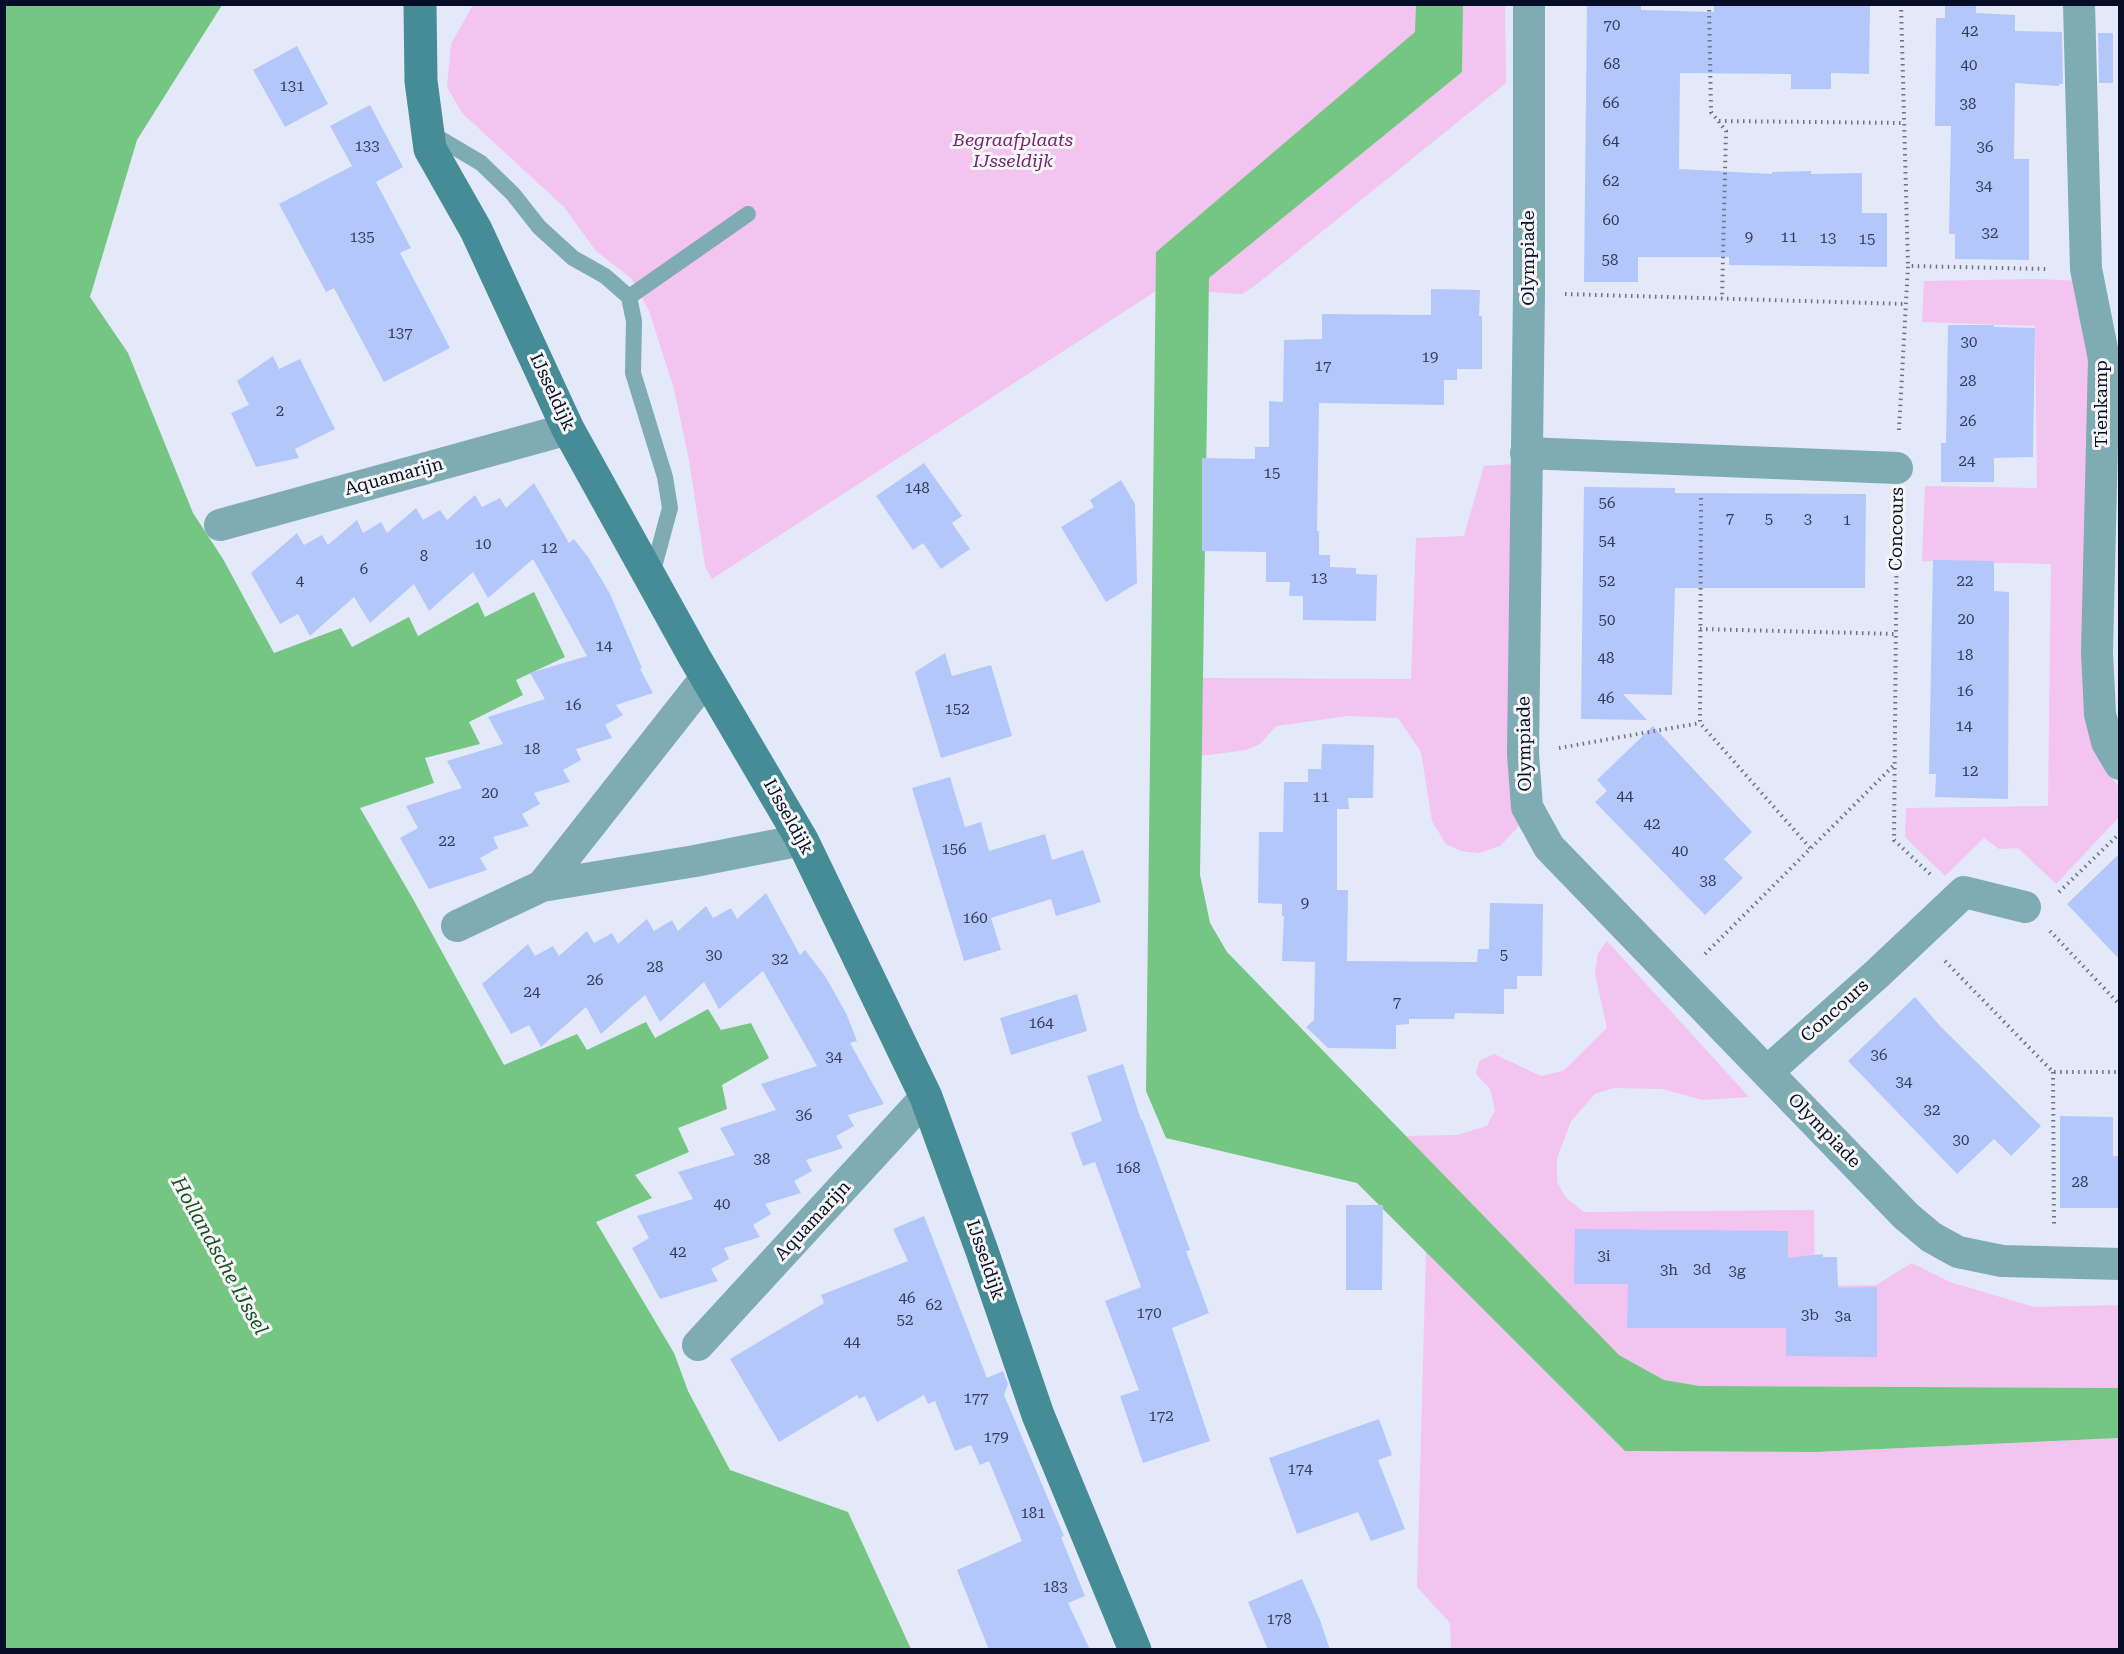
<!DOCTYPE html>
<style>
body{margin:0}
#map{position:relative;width:2124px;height:1654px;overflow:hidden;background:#e3e9f8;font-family:"Roboto Serif",serif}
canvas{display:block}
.frame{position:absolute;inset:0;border:6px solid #060d26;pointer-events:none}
</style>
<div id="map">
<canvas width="2124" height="1654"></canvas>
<div class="frame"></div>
</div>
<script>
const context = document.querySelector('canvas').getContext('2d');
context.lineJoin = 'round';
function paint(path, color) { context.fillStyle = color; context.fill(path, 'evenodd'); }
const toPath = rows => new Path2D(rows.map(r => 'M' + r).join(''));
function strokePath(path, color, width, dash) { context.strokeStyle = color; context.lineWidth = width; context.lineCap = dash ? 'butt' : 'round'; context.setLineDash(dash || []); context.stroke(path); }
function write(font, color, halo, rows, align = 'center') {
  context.font = font + ' "Roboto Serif",serif'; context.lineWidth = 6; context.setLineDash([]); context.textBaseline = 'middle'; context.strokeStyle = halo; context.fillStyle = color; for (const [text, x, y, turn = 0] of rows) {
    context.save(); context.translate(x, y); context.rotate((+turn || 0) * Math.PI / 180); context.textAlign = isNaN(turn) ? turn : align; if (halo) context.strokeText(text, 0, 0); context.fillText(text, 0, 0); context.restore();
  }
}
paint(toPath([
 [473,5,1416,5,1416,32,1156,252,1156,291,712,579,705,566,689,460,674,389,649,311,631,278,596,251,564,207,462,113,447,87,451,44],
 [1463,5,1505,5,1506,83,1257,284,1242,294,1209,292,1209,278,1462,72],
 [2037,279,2081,281,2098,359,2111,776,2119,787,2119,817,2056,884,2018,848,1999,849,1984,838,1945,876,1905,837,1906,808,2048,806,2051,564,1922,561,1925,486,2037,488,2035,326,1922,322,1924,281],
 [1513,464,1511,807,1519,826,1500,846,1479,853,1461,851,1446,844,1432,821,1421,752,1398,718,1348,716,1276,726,1260,744,1246,750,1201,756,1203,678,1411,679,1416,538,1464,536,1484,466],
 [1607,941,1749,1097,1702,1100,1663,1089,1614,1088,1595,1094,1571,1121,1557,1158,1557,1182,1566,1198,1584,1212,1814,1210,1815,1286,1876,1285,1912,1263,1950,1282,2034,1307,2119,1305,2119,1388,1700,1386,1664,1380,1619,1355,1406,1136,1457,1135,1487,1126,1495,1110,1490,1089,1476,1074,1479,1061,1494,1054,1541,1076,1563,1071,1607,1028,1595,974,1598,953],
 [1426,1251,1625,1451,1816,1452,2119,1438,2119,1649,1451,1649,1450,1623,1417,1587]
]), '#f2c4ef');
paint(toPath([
 [5,5,222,5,137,140,90,297,128,353,193,513,223,559,274,653,341,628,352,647,409,617,418,636,478,602,485,617,534,592,565,657,516,680,523,695,469,722,480,744,425,758,434,783,360,808,413,899,504,1065,577,1034,587,1050,646,1022,655,1038,708,1009,721,1030,751,1023,769,1058,722,1085,727,1109,678,1128,689,1152,635,1175,652,1198,596,1222,674,1353,688,1391,730,1470,848,1512,911,1649,5,1650],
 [1416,5,1463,5,1462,72,1209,278,1200,875,1210,923,1227,952,1619,1355,1664,1380,1700,1386,2119,1388,2119,1438,1816,1452,1625,1451,1357,1183,1166,1138,1146,1091,1156,252,1415,32]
]), '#75c583');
paint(toPath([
 [1587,4,1641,4,1641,10,1714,12,1714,4,1870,4,1869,74,1831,73,1831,89,1791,89,1791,74,1680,73,1679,165,1679,169,1772,174,1772,172,1811,171,1811,174,1862,173,1862,213,1887,213,1887,267,1729,265,1729,257,1638,257,1638,282,1584,282],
 [1945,4,1976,4,1976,13,2015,15,2015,31,2062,32,2063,84,2059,84,2059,86,2015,83,2014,159,2029,159,2029,260,1955,259,1955,234,1949,234,1951,126,1935,126,1936,18,1945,18],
 [2098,33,2113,33,2113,83,2099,83],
 [297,46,328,104,285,127,253,70],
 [370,105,403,167,376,182,411,248,400,253,450,348,384,382,334,288,326,292,279,204,352,166,330,126],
 [1431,289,1480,290,1479,316,1482,316,1482,369,1457,369,1457,380,1444,380,1444,405,1319,403,1317,531,1319,531,1319,555,1330,555,1330,567,1356,568,1356,574,1377,575,1376,621,1303,620,1303,596,1289,596,1290,582,1266,582,1266,552,1202,551,1202,458,1255,459,1255,447,1269,447,1269,401,1283,402,1284,340,1322,339,1322,314,1431,315],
 [1948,325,1994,325,1994,327,2035,328,2033,457,1994,458,1994,482,1941,482,1941,443,1946,443],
 [273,356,279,369,300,359,335,429,295,449,299,458,256,467,231,413,249,405,237,381],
 [924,463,962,516,952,523,970,549,941,569,923,543,913,550,876,496],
 [1121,480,1135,504,1137,583,1106,602,1061,527,1094,507,1090,500],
 [534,483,569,543,574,539,588,557,609,592,642,668,640,669,653,693,616,705,623,715,605,725,612,738,576,749,581,760,563,770,570,782,534,793,540,804,522,814,529,826,493,837,498,848,480,858,487,870,429,889,400,838,418,828,406,806,462,788,447,761,503,744,488,717,545,699,530,673,587,656,560,607,533,559,488,598,473,572,429,611,414,584,370,623,354,597,310,636,298,614,280,624,251,573,297,533,304,545,322,535,328,545,357,520,363,533,381,522,387,533,416,508,423,520,440,510,447,520,475,495,482,507,500,498,506,508],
 [1584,487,1675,488,1675,493,1866,494,1865,588,1675,588,1672,695,1623,694,1647,720,1581,719],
 [1933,560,1994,561,1994,591,2009,592,2008,799,1935,797,1936,774,1929,774],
 [945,653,952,676,991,665,1012,736,941,758,915,672],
 [1653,726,1752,832,1724,859,1743,878,1705,915,1595,802,1607,791,1597,780],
 [1322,744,1374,745,1373,798,1348,798,1349,809,1337,809,1337,890,1348,890,1347,961,1477,962,1478,949,1489,949,1490,903,1543,904,1542,976,1517,976,1517,989,1504,989,1504,1014,1455,1013,1454,1019,1409,1019,1409,1024,1396,1025,1396,1049,1328,1048,1306,1027,1314,1020,1315,962,1282,961,1284,916,1282,916,1282,904,1258,903,1259,832,1283,832,1284,782,1308,782,1308,769,1321,769],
 [950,777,965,827,981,822,989,851,1045,834,1052,860,1083,850,1101,902,1056,916,1051,899,991,918,1001,950,964,961,912,788],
 [2120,853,2120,960,2067,904],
 [766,893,800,955,805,950,825,976,846,1013,857,1041,850,1043,884,1104,848,1115,854,1126,836,1136,843,1148,806,1160,812,1171,794,1181,801,1193,765,1204,771,1214,753,1225,760,1237,724,1248,729,1259,711,1269,718,1281,660,1299,632,1248,649,1238,637,1216,693,1199,678,1172,735,1155,720,1128,776,1110,761,1084,817,1066,763,971,719,1009,704,982,660,1022,645,995,601,1034,586,1007,541,1047,529,1025,511,1034,482,984,528,944,535,956,553,946,559,956,587,931,594,943,612,933,618,944,647,919,654,931,672,920,678,931,706,906,713,918,731,908,737,919],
 [1077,994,1087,1031,1011,1055,1000,1018],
 [1915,997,1940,1026,2041,1126,2011,1156,1994,1139,1957,1174,1848,1061],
 [1123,1064,1141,1120,1142,1119,1190,1250,1186,1251,1209,1313,1172,1328,1210,1441,1143,1463,1120,1396,1139,1390,1105,1301,1141,1287,1095,1162,1083,1166,1071,1133,1102,1121,1087,1076],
 [2060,1116,2113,1117,2113,1156,2120,1156,2120,1208,2060,1208],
 [1346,1205,1383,1205,1382,1290,1346,1290],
 [924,1216,987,1378,1003,1371,1008,1384,1004,1395,1064,1536,1061,1537,1085,1596,1068,1603,1090,1650,989,1650,957,1570,1022,1541,989,1461,980,1465,971,1445,955,1451,935,1401,928,1404,924,1395,877,1422,865,1396,859,1399,857,1395,779,1442,730,1359,824,1303,821,1295,908,1261,893,1229],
 [1575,1229,1788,1231,1788,1258,1823,1254,1823,1257,1837,1257,1838,1288,1877,1287,1877,1357,1786,1356,1786,1328,1627,1328,1628,1284,1574,1284],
 [1379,1419,1392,1455,1378,1460,1405,1529,1371,1541,1358,1512,1297,1534,1269,1458],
 [1302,1579,1320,1620,1330,1650,1268,1650,1248,1602]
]), '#b4c7fa');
strokePath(toPath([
 [1709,4,1711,112,1726,131,1722,299],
 [1901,4,1908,266],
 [1719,121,1904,123],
 [1565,294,1906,304],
 [1899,430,1908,266,2048,269],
 [1701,498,1700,723,1811,849],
 [1897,504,1894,840,1930,874],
 [1700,629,1896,634],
 [1559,748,1700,723],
 [2059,892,2120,833],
 [2050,931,2120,1005],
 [1705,954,1894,765],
 [1945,961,2053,1072,2120,1072],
 [2053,1072,2054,1224]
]), '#6c7287', 4, [1.5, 4.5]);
strokePath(toPath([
 [427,131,481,163,513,194,539,227,573,258,605,276,629,297,634,321,633,373,665,477,670,508,651,578],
 [629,297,748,214]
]), '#7fabb2', 16);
strokePath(toPath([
 [1529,4,1529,293,1523,754,1527,807,1549,847,1906,1216,1931,1237,1958,1252,2002,1261,2120,1264],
 [2079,4,2086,269,2104,359,2097,652,2100,714,2107,742,2120,764],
 [1526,453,1897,468],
 [220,525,568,429],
 [542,886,706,678],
 [457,926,542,886,695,861,802,840],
 [1767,1072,1877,974,1964,892,2025,907],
 [698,1345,926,1097]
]), '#7fabb2', 32);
strokePath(toPath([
 [420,4,421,81,430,149,476,230,568,429,695,658,802,840,926,1097,982,1251,1038,1415,1135,1650]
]), '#468c97', 33);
write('15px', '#323c5b', null, [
 ["70",1612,26],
 ["42",1970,32],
 ["68",1612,65],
 ["40",1969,66],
 ["131",292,87],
 ["66",1611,104],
 ["38",1968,105],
 ["64",1611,142],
 ["133",367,147],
 ["36",1985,148],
 ["62",1611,182],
 ["34",1984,187],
 ["60",1611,221],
 ["32",1990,234],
 ["135",362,238],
 ["9",1749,238],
 ["11",1789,238],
 ["13",1828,239],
 ["15",1867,240],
 ["58",1610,261],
 ["137",400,334],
 ["30",1969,343],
 ["19",1430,358],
 ["17",1323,367],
 ["28",1968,382],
 ["2",280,412],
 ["26",1968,422],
 ["24",1967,462],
 ["15",1272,474],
 ["148",917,489],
 ["56",1607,504],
 ["7",1730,519],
 ["5",1769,520],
 ["3",1808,520],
 ["1",1847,521],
 ["54",1607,542],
 ["10",483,545],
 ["12",549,549],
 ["8",424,557],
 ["6",364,570],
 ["13",1319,579],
 ["4",300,582],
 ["52",1607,582],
 ["22",1965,582],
 ["20",1966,620],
 ["50",1607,621],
 ["14",604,647],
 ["18",1965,656],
 ["48",1606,659],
 ["16",1965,692],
 ["46",1606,699],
 ["16",573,706],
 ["152",957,710],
 ["14",1964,727],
 ["18",532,750],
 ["12",1970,772],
 ["20",490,794],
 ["44",1625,797],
 ["11",1321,798],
 ["42",1652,825],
 ["22",447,842],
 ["156",954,850],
 ["40",1680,852],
 ["38",1708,882],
 ["9",1305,904],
 ["160",975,919],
 ["30",714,956],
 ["5",1504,956],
 ["32",780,960],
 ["28",655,968],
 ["26",595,981],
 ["24",532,993],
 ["7",1397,1003],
 ["164",1041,1024],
 ["36",1879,1056],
 ["34",834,1058],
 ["34",1904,1083],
 ["32",1932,1111],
 ["36",804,1116],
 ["30",1961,1141],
 ["38",762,1160],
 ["168",1128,1169],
 ["28",2080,1183],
 ["40",722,1205],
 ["42",678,1253],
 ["3i",1604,1257],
 ["3d",1702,1270],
 ["3h",1669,1271],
 ["3g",1737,1272],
 ["46",907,1299],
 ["62",934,1306],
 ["170",1149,1314],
 ["3b",1810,1316],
 ["3a",1843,1317],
 ["52",905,1321],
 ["44",852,1343],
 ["177",976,1399],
 ["172",1161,1417],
 ["179",996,1438],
 ["174",1300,1470],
 ["181",1033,1514],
 ["183",1055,1588],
 ["178",1279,1620]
]);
write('italic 18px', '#762274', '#f6f6f6', [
 ["Begraafplaats",1013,141],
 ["IJsseldijk",1013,162]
]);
write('18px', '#060d26', '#f6f6f6', [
 ["Olympiade",1529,258,-90],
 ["IJsseldijk",552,392,65],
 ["Tienkamp",2102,404,-90],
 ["Aquamarijn",394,477,-15],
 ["Concours",1897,529,-89],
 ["Olympiade",1525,744,-91],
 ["IJsseldijk",788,817,61],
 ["Concours",1835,1011,-42],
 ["Olympiade",1824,1131,46],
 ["Aquamarijn",813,1221,-47],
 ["IJsseldijk",985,1260,71]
]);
write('italic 20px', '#175025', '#f6f6f6', [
 ["Hollandsche IJssel",219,1256,61]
]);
</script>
